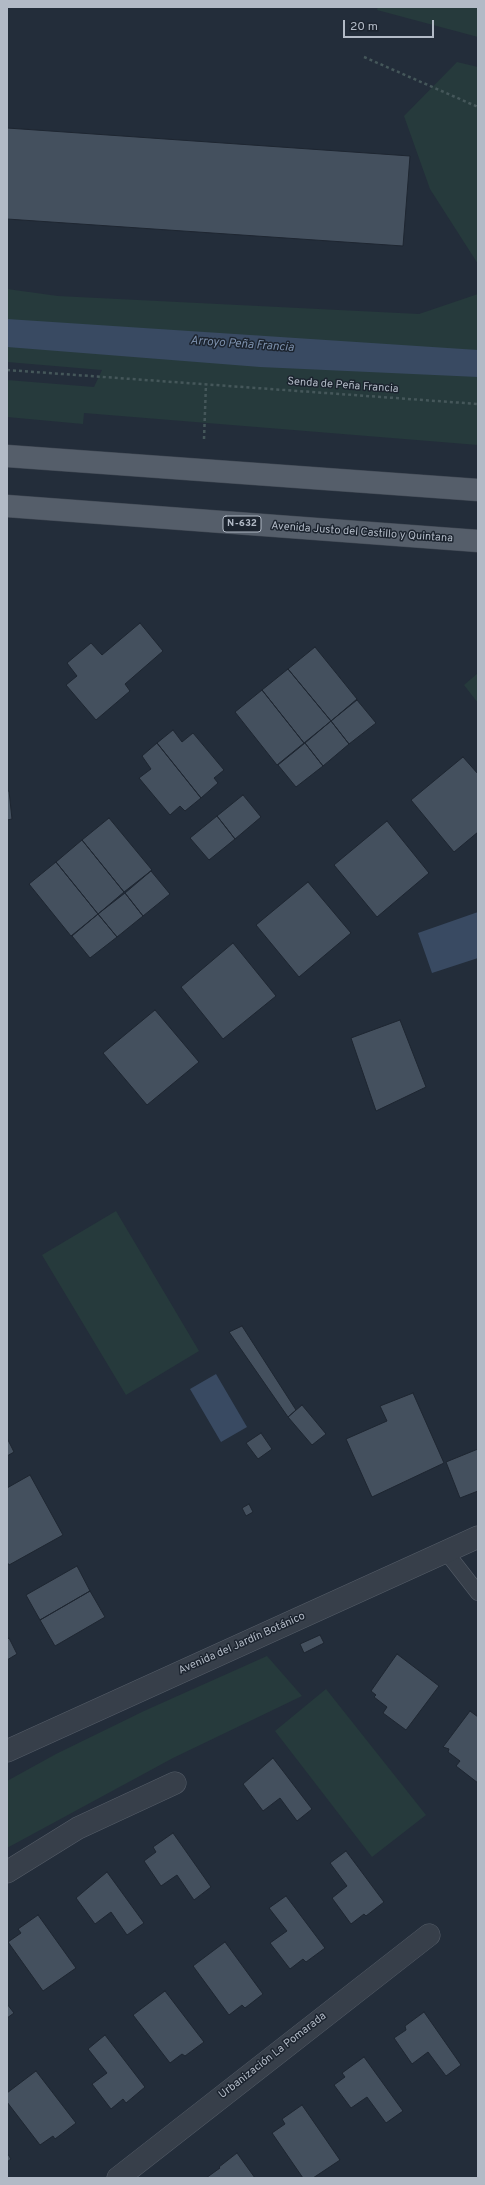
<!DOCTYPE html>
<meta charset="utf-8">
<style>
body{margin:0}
#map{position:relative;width:485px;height:2185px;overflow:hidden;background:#232d3a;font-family:Overpass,sans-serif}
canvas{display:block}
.frame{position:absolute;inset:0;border:8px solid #b2bac6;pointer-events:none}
.scale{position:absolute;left:343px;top:20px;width:91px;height:18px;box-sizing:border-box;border:2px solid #b2bac6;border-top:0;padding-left:5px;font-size:12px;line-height:14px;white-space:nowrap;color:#b2bac6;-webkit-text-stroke:3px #1c242f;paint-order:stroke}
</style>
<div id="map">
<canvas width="485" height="2185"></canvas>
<div class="frame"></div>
<div class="scale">20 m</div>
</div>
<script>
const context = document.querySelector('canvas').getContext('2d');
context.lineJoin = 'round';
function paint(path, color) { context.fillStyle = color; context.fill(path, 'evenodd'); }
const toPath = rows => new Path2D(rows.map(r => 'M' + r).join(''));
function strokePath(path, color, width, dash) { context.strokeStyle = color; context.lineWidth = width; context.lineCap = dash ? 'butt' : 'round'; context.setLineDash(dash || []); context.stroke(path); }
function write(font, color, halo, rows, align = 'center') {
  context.font = font + ' Overpass,sans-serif'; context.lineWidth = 3; context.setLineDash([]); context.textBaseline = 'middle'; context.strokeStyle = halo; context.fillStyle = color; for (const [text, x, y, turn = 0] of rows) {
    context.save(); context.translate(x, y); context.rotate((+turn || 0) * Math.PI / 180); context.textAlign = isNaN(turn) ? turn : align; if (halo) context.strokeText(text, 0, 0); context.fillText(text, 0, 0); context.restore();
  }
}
paint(toPath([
 [378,7,478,7,478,37,377,10],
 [457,62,478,67,478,264,430,189,404,116],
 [7,289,58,296,419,314,478,294,478,445,84,413,83,424,7,417,7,380,94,387,102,370,7,362],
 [478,673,478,703,464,685],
 [116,1211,199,1351,126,1395,42,1255],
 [267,1656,302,1696,173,1758,7,1848,7,1781,56,1754,144,1711],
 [326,1689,426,1815,372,1857,275,1731]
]), '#263a3c');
paint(toPath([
 [7,319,478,350,478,377,260,367,7,347],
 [478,912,478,958,432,973,418,933],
 [216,1374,247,1427,221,1442,190,1389]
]), '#394a62');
const building = toPath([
 [7,128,410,156,403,246,7,219,7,128],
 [140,623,163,651,125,684,130,691,96,720,66,685,77,676,67,663,91,643,102,655,140,623],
 [315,647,357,699,331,721,288,669,315,647],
 [288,669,331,721,304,743,262,690,288,669],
 [262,690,304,743,277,765,235,712,262,690],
 [357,700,376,723,349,744,331,721,357,700],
 [331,721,349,744,323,766,305,743,331,721],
 [173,730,182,742,193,733,224,770,214,778,218,783,201,798,157,743,173,730],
 [157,743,201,798,185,811,180,806,170,815,139,778,151,769,142,756,157,743],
 [305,743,323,766,296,787,278,765,305,743],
 [463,757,478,774,478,832,454,852,411,800,463,757],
 [7,791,9,791,12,819,7,820,7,791],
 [243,795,261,817,235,839,217,816,243,795],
 [217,816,235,839,209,860,190,838,217,816],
 [109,818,152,870,124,892,82,840,109,818],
 [387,821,429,873,377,917,334,865,387,821],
 [82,840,124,892,98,914,56,862,82,840],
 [56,862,98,914,71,936,29,884,56,862],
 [151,871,170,894,143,916,125,893,151,871],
 [308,882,351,933,299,977,256,925,308,882],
 [125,893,143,916,117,937,98,914,125,893],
 [98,914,117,937,90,958,72,936,98,914],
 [233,943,276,996,223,1039,181,987,233,943],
 [155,1010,199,1062,147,1105,103,1053,155,1010],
 [400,1020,426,1087,376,1111,351,1038,400,1020],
 [242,1326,296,1410,288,1417,229,1332,242,1326],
 [413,1393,444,1463,372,1497,346,1439,387,1421,380,1406,413,1393],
 [302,1405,326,1434,312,1445,288,1417,302,1405],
 [261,1433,272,1449,258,1459,246,1443,261,1433],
 [7,1438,14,1452,7,1456,7,1438],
 [478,1449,478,1491,460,1498,446,1462,478,1449],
 [30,1475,63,1535,9,1565,7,1562,7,1488,30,1475],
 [249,1504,253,1512,246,1516,242,1508,249,1504],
 [77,1566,90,1591,40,1620,26,1595,77,1566],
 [90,1591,105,1617,55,1646,40,1620,90,1591],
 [320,1635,324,1643,304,1653,300,1644,320,1635],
 [9,1638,17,1654,7,1660,7,1640,9,1638],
 [397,1654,439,1686,406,1730,383,1713,387,1707,374,1697,376,1695,371,1691,397,1654],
 [470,1711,478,1717,478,1783,456,1766,460,1761,448,1752,449,1749,443,1747,470,1711],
 [273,1758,312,1809,297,1821,280,1798,263,1811,243,1784,273,1758],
 [173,1833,211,1887,194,1900,177,1875,161,1886,144,1861,156,1852,153,1847,173,1833],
 [346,1851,384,1902,366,1916,364,1914,351,1924,332,1898,347,1886,330,1863,346,1851],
 [107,1872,144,1923,127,1935,111,1912,95,1924,76,1898,107,1872],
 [286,1896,325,1948,306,1962,303,1959,290,1969,270,1943,287,1931,269,1908,286,1896],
 [38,1915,76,1968,43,1991,8,1942,21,1933,18,1929,38,1915],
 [225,1942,263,1994,245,2008,242,2005,229,2015,193,1966,225,1942],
 [165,1991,204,2042,185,2056,182,2054,170,2063,133,2015,165,1991],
 [7,2004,14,2013,7,2018,7,2004],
 [424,2012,461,2065,446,2076,428,2052,412,2064,394,2038,406,2030,405,2026,424,2012],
 [105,2035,145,2087,126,2103,123,2099,111,2109,92,2084,107,2073,88,2049,105,2035],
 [364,2057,403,2111,386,2123,367,2097,351,2108,334,2085,345,2077,342,2073,364,2057],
 [36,2071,76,2123,55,2139,53,2136,40,2145,7,2102,7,2093,36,2071],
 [302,2105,340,2160,313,2178,303,2178,272,2133,285,2124,282,2119,302,2105],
 [7,2153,11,2159,7,2162,7,2153],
 [237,2153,255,2178,206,2178,220,2168,219,2167,237,2153]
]);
paint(building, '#44505e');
strokePath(building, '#1e2631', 1);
const lane = toPath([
 [446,1552,478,1593]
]);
const street = toPath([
 [7,1751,478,1537],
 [7,1872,78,1828,175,1783],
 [118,2178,429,1935]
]);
const primary = toPath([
 [7,456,478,490],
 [7,506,478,541]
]);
strokePath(lane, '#555d68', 16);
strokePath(street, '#555d68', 23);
strokePath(primary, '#404853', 23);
strokePath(toPath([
 [364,57,478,107],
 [7,370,478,404],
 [204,439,206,384]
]), '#45575a', 2.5, [3, 3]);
strokePath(lane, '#373f4a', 15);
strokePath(street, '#373f4a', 22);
strokePath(primary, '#555e6a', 22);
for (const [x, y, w] of [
 [242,524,38]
]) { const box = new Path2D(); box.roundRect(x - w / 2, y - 8, w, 16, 3); context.fillStyle = '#1c242f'; context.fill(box); strokePath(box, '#b2bac6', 1); }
write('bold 10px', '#b2bac6', null, [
 ["N-632",242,524]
]);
write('11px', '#b2bac6', '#1c242f', [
 ["Senda de Peña Francia",343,386,4],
 ["Avenida Justo del Castillo y Quintana",362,533,4],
 ["Avenida del Jardín Botánico",242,1644,-24],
 ["Urbanización La Pomarada",273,2056,-38]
]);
write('italic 12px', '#7c90ac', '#1c242f', [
 ["Arroyo Peña Francia",242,345,4]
]);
</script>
